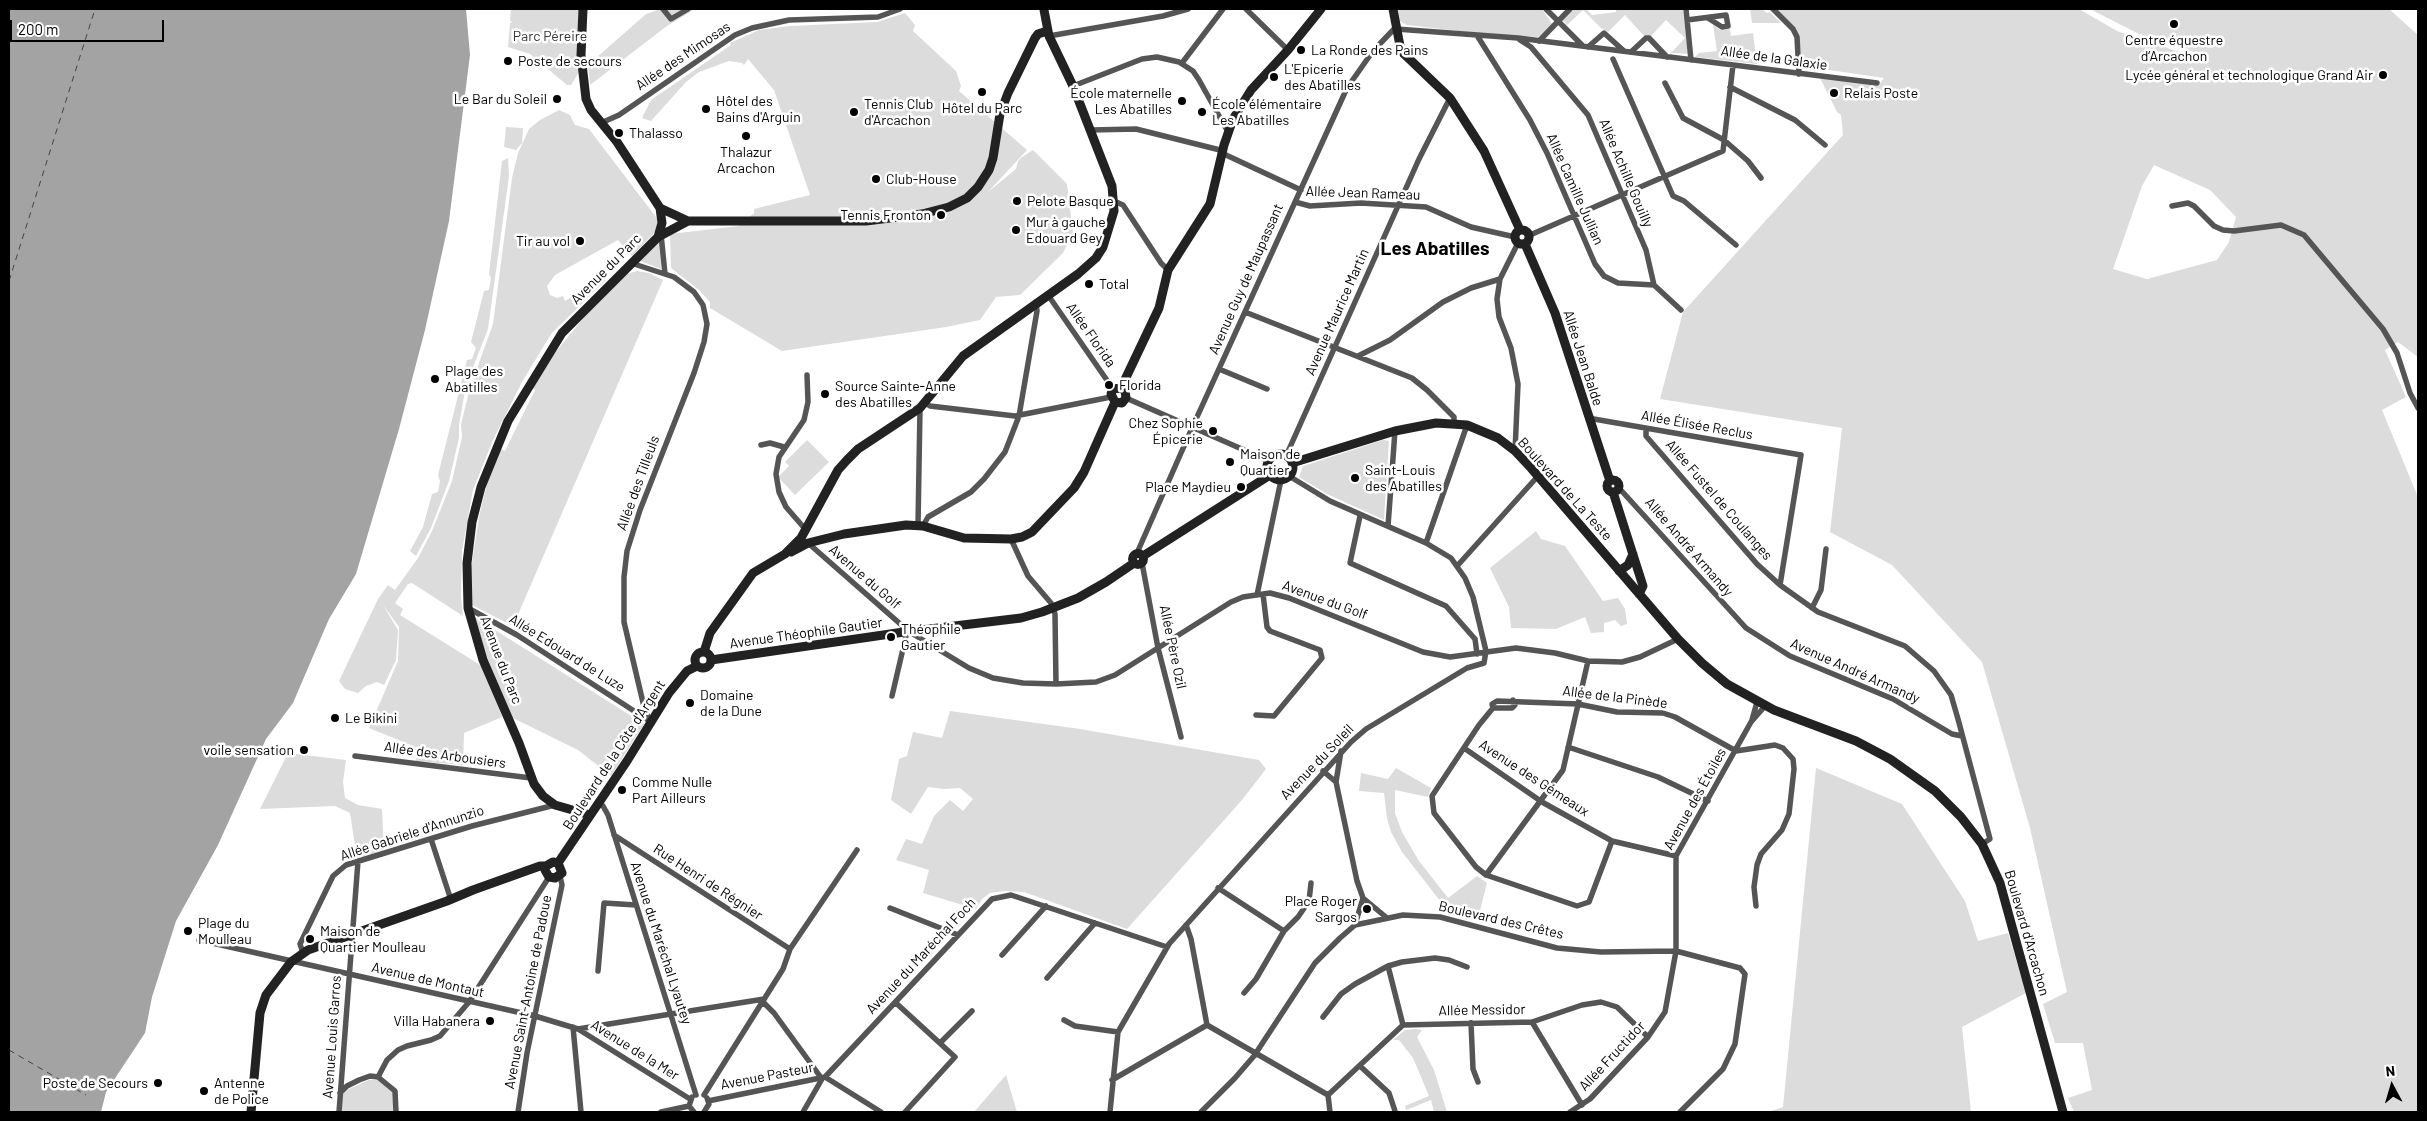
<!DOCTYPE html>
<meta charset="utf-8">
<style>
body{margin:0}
#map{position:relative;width:2427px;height:1121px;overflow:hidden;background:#fff;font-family:Barlow,sans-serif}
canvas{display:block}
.frame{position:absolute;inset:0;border:10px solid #000;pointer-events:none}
.north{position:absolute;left:2367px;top:1061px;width:50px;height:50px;-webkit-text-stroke:4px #fff;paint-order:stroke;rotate:354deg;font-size:14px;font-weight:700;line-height:20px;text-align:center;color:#000}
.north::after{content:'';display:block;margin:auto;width:18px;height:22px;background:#000;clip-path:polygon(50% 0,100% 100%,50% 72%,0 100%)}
.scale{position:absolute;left:10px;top:20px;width:154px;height:22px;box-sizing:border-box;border:2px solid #000;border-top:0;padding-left:6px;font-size:15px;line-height:18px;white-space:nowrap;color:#000;-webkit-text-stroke:4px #fff;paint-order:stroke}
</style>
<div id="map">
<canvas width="2427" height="1121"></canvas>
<div class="frame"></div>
<div class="north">N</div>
<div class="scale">200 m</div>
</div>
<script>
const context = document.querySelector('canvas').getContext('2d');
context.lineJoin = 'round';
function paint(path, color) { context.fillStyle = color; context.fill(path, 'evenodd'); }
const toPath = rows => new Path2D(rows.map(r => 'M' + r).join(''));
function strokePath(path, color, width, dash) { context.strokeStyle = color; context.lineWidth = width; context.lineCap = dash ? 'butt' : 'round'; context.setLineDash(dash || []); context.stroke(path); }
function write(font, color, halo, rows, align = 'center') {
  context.font = font + ' Barlow,sans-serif'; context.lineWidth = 5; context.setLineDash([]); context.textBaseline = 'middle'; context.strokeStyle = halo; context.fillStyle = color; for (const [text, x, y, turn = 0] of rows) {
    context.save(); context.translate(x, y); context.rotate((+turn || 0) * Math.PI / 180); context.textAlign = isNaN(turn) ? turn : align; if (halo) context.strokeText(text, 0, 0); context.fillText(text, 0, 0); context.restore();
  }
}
paint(toPath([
 [511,9,579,9,577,42,579,72,571,85,567,85,530,54,508,47,510,23,512,23,510,20],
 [661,9,695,9,667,26,590,85,588,65,646,14],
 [1398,9,1542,9,1552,24,1538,37,1484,34,1407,25,1400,21],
 [1574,9,1586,9,1592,15,1616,12,1616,9,1683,9,1688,54,1671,53,1685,38,1666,20,1651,36,1644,36,1625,15,1608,32,1601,28,1583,10,1567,25,1563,20],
 [1750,9,1762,9,1767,13,1770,12,1781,23,1752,23],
 [1776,9,2079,9,2117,31,2197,58,2200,54,2137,33,2090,9,2389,9,2418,35,2418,357,2398,342,2385,350,2406,397,2382,410,2418,497,2418,1112,2074,1112,2068,1098,2092,1090,2083,1043,2055,1043,2043,1004,2067,992,2030,828,1982,662,1892,565,1830,532,1842,428,1660,399,1683,312,1843,135,1841,115,1837,112,1820,78,1879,85,1884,78,1802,66,1799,37],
 [2154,165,2210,190,2236,217,2229,242,2217,260,2147,279,2113,269,2142,186],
 [905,13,915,25,913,31,956,71,961,86,959,91,1027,150,988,192,1016,169,1018,161,1022,157,1033,150,1067,184,1073,233,1063,253,1020,295,996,297,980,320,946,327,782,351,710,308,710,302,699,290,671,268,670,234,739,226,754,213,754,209,810,195,774,90,748,59,744,65,742,63,729,61,699,72,686,82,651,121,642,118,651,100,731,45,730,43,759,30,790,26,877,22],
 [1713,25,1720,30,1730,29,1731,36,1753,33,1757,64,1695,57,1699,53,1717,51],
 [559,110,570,115,575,125,589,129,659,221,655,232,632,256,618,240,555,275,547,286,550,295,557,298,563,296,565,301,604,277,606,280,551,334,522,382,493,440,473,490,462,551,461,597,463,616,412,583,408,584,395,603,403,609,400,615,485,668,502,717,464,733,463,765,416,761,418,748,369,728,398,661,399,627,383,605,398,630,396,660,384,685,377,682,366,686,358,693,345,689,339,681,378,599,388,585,395,590,418,558,432,531,452,481,462,437,461,424,470,388,493,324,512,178,518,153,529,129,540,120],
 [506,127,523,128,522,143,516,150,504,147],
 [508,158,509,176,488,329,466,385,459,425,459,438,449,481,431,528,416,556,410,551,423,527,432,494,438,492,440,481,438,475,467,360,472,359,476,348,471,342,484,291,489,290,491,278,489,274,502,161],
 [660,240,661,269,640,261],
 [637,271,649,273,663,280,513,626,472,605,471,569,479,517,491,467,499,448,505,451,535,390,532,387,554,354,586,315,627,274],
 [807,440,829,462,795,495,778,477,789,466,785,462],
 [1383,440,1389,441,1384,520,1327,494,1299,477,1303,466],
 [1536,531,1541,539,1565,546,1603,601,1618,598,1625,609,1627,624,1621,626,1615,620,1604,623,1604,632,1591,633,1585,617,1556,629,1511,628,1509,607,1490,568],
 [473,616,644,724,611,776,578,750,509,716,482,646],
 [950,711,1080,729,1259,760,1266,769,1242,800,1127,929,1024,892,1005,891,990,893,982,899,976,909,923,893,929,870,896,860,906,839,922,844,934,816,950,800,963,811,973,799,960,788,944,789,928,787,911,814,891,800,899,759,907,756,913,732,942,738],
 [288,753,346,760,343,782,345,798,358,805,382,809,384,850,357,859,350,813,335,806,260,809],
 [1396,768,1431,788,1428,797,1395,790,1395,813,1402,832,1419,861,1448,898,1477,876,1487,883,1478,918,1440,910,1441,902,1402,852,1391,832,1387,818,1384,793,1359,791,1361,773,1388,779],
 [1816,768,1902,804,1965,901,1978,941,2008,933,2026,993,1962,1027,1971,1112,1768,1112,1783,1107],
 [1415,1029,1422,1030,1417,1037,1434,1070,1447,1112,1434,1112,1431,1100,1406,1110,1405,1106,1429,1096,1413,1058,1399,1040,1393,1040,1405,1030],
 [1006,1075,1017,1112,974,1112],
 [369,1080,377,1080,393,1091,393,1112,341,1111,342,1095,349,1089]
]), '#dcdcdc');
paint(toPath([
 [9,9,466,9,470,55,449,221,425,330,399,429,356,574,329,619,293,703,266,739,218,845,176,921,152,997,145,1033,106,1092,101,1112,9,1112]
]), '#a3a3a3');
strokePath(toPath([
 [9,281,95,9],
 [9,1050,86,1095]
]), '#444', 1, [6, 5]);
strokePath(toPath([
 [663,9,671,19,688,9],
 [1246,9,1288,50],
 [1546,9,1583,46],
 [1686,9,1691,60],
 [1773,9,1793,29,1797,37,1799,74],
 [1687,20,1726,15,1728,26,1722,27,1708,18],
 [1396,29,1518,38,1877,83],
 [1049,36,1163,16,1188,9],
 [1478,37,1530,120,1547,153,1595,264,1604,276,1618,283,1654,285,1681,310],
 [1520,40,1531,47,1588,115,1646,250,1654,285],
 [1539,41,1570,9],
 [1588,47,1604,33,1624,51],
 [1631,52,1646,38,1649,38,1667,57],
 [1613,59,1673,196,1684,201,1736,245],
 [1182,63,1223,9],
 [1665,83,1683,118,1724,140,1748,161,1761,178],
 [1073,86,1142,59,1157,57,1179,62,1193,71,1199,80,1228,132],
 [1730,87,1795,120,1825,145],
 [601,123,619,115,735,35,752,28,789,20,878,17,900,9],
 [1091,130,1136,129,1220,150,1226,155,1301,190],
 [1114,201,1123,205,1161,263,1168,270],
 [1295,202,1310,206,1361,203,1426,207,1471,227,1515,237],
 [2172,206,2188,203,2194,206,2214,226,2223,230,2234,231,2281,225,2304,235,2383,329,2397,353,2410,393,2418,408],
 [661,234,665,274],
 [1530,235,1723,151,1733,65],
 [631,263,674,277,694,292,703,305,707,324,704,342,694,373,640,510,627,551,624,577,624,622,645,711,651,722],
 [1048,295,1113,389],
 [1245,312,1412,378,1427,390,1454,417,1454,423],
 [1358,356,1390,340,1443,302,1471,288,1500,279],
 [1219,369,1267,389],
 [1126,398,1269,461],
 [925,403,930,406,1015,416,1111,397],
 [1588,418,1801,455,1780,585],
 [1646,428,1646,436,1757,564,1780,585,1818,612,1905,646,1934,671,1951,695,1958,719,1990,839,1982,844],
 [761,445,770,443,784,447],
 [1515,451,1518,384,1511,348,1499,317,1497,299,1500,279,1518,243],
 [1286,456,1419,159,1450,98],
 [1619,488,1746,628,1790,656,1893,699,1952,734,1962,736],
 [1360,516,1350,563,1446,606,1475,639],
 [918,525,920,408],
 [923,526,928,517,971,492,984,479,1005,452,1019,416,1037,311,1036,302],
 [1388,526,1395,431],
 [806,530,786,507,779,492,776,474,779,457,804,420,808,402,807,375],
 [1011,539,1028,576,1051,603,1055,614,1056,684],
 [808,543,906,629],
 [1426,543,1467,425],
 [1137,553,1192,428,1347,88,1373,51,1396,27],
 [1142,563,1158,648,1181,737],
 [1458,565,1538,476],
 [1257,595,1281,480],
 [468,608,517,635,651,722],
 [1812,608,1821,590,1826,549],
 [913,634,969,668,993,678,1023,683,1056,684,1096,682,1115,675,1231,602,1243,597,1270,593,1289,598,1423,652,1450,657,1516,648,1555,653,1588,661,1622,662,1640,657,1678,639],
 [1475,639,1477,654],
 [892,696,906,636],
 [1493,708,1512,708,1515,705,1513,700],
 [1256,715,1274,716,1322,658,1320,650,1270,631,1267,627,1263,594],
 [1752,720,1757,702],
 [1568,747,1658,777,1708,801],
 [1464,748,1542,802,1612,841,1676,856],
 [1341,751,1336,782,1357,881,1363,898,1355,925],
 [355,756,531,778],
 [1323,771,1336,782],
 [598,802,603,806,608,815,696,1095],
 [614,835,790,949],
 [431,839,451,900],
 [1612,841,1589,902,1577,906,1486,875,1476,867,1434,813,1432,796,1479,725,1493,708,1492,704,1497,701,1578,704,1617,712,1663,713,1675,717,1736,751,1775,745,1783,748,1793,759,1794,769,1789,814,1782,830,1761,854,1757,865,1754,887,1756,906],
 [1486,875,1563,770,1588,661],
 [1218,888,1284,931],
 [1363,898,1387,918],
 [890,908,958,935],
 [1186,925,1191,939,1207,1025,1328,1095,1330,1112],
 [199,940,535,1016,578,1029,690,1099],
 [303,953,300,944,333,876,346,865,472,826,555,805],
 [1002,955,1046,906],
 [1388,966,1403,1025],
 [598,971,604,903,636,905],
 [1047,978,1095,923],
 [1244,993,1256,979,1284,931,1298,917,1309,901,1311,883],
 [763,1002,774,1013,822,1079,803,1112],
 [896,1003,955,1057,905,1112],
 [1323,1017,1341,994,1355,984,1388,966,1402,962,1435,958,1449,960,1467,967],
 [1064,1020,1075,1026,1118,1032],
 [1532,1022,1582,1105],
 [1471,1023,1473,1069,1478,1082],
 [573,1027,581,1112],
 [578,1029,764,999],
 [940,1043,972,1011],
 [1360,1066,1389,1093,1395,1111],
 [378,1077,387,1060,398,1050,407,1046,431,1040,440,1036,469,1002,549,877],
 [825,1077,992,899,1011,895,1167,947],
 [1112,1080,1207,1025],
 [340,1093,347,1086,359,1080,370,1076,378,1077,395,1091,396,1112],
 [704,1095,783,969,790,949,857,850],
 [1328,1095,1403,1025,1532,1022,1582,1005,1601,1002,1617,1007,1648,1037],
 [692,1097,689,1106,694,1112],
 [708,1101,825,1077,881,1112],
 [339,1112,358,861],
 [518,1112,527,1053,562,885,560,876],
 [661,1112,689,1106],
 [704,1112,709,1104,707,1098],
 [1110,1112,1118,1032,1169,944,1351,742,1366,729,1467,668,1484,663,1486,651,1473,597,1465,578,1451,558,1426,543,1330,501,1289,476],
 [1201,1112,1235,1078,1254,1056,1315,963,1340,938,1355,925,1403,915,1440,917,1557,948,1601,952,1676,951,1740,968,1745,974,1735,1044,1723,1069,1680,1112],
 [1570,1112,1590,1099,1648,1037,1665,1012,1676,951,1676,856,1751,722,1765,706]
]), '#555', 5.5);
strokePath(toPath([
 [583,9,581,55,586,99,591,110,617,142,660,208,688,221,866,221,922,214,949,207,967,198,978,187,989,170,993,158,1000,114,1008,93,1035,38,1038,34,1047,31],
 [1393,9,1401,51,1450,98,1484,151,1520,230],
 '1515 237a7 7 0 1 1 14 0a7 7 0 1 1-14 0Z',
 [658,237,662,223,660,208],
 [1525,244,1555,313,1610,481],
 [1121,388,1159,308,1168,270,1210,204,1224,145,1233,119,1251,90,1288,50,1321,9],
 [1115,402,1122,403,1126,398,1125,391,1121,388],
 [1115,402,1111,394,1113,389,1121,388],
 '1267 467a13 13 0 1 1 26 0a13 13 0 1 1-26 0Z',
 [1292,463,1395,431,1436,423,1467,425,1498,438,1515,451,1531,468,1678,639,1702,663,1727,684,1774,710,1856,741,1890,759,1935,791,1961,817,1982,844,2000,883,2063,1112],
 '1607 486a6 6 0 1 1 12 0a6 6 0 1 1-12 0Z',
 [1613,492,1643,586,1639,594],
 [791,552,808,543,844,534,906,525,923,526,964,538,1011,539,1022,537,1032,532,1074,488,1084,472,1115,402],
 '1132.5 559a5.5 5.5 0 1 1 11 0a5.5 5.5 0 1 1-11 0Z',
 [1143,556,1270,475],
 [1619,571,1628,565,1633,554],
 [913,631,1021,618,1042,612,1078,598,1106,582,1134,563],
 '695 660a8 8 0 1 1 16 0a8 8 0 1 1-16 0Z',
 [704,652,710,633,753,573,785,554,801,538,838,470,847,460,858,449,920,408,963,356,1078,274,1096,258,1103,247,1114,211,1112,186,1073,86,1049,36,1044,10],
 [711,660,904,632],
 [590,815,555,805,543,796,534,784,519,743,483,660,468,608,467,563,472,522,481,487,508,421,562,333,658,237,688,221],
 [558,863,627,761,669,693,687,671,697,666],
 [546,866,545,870,549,877,555,878,562,873,558,863],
 [251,1112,260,1013,266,995,291,962,308,950,447,901,473,890,540,866,546,866,553,862,558,863]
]), '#222', 9);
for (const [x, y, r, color] of [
 [2174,24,5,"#000"],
 [1301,50,5,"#000"],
 [508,61,5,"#000"],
 [2383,75,5,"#000"],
 [1274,77,5,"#000"],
 [982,92,5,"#000"],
 [1834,93,5,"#000"],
 [557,99,5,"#000"],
 [1182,101,5,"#000"],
 [706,109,5,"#000"],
 [854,112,5,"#000"],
 [1202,112,5,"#000"],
 [619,133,5,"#000"],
 [746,136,5,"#000"],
 [876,179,5,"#000"],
 [1017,201,5,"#000"],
 [941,215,5,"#000"],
 [1016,230,5,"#000"],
 [580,241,5,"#000"],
 [1089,284,5,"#000"],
 [435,379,5,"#000"],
 [1109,385,5,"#000"],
 [825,394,5,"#000"],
 [1213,431,5,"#000"],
 [1230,462,5,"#000"],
 [1355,478,5,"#000"],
 [1241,487,5,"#000"],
 [891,637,5,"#000"],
 [690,703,5,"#000"],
 [335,718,5,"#000"],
 [304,750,5,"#000"],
 [622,790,5,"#000"],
 [1367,909,5,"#000"],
 [188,931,5,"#000"],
 [310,939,5,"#000"],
 [490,1021,5,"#000"],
 [158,1083,5,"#000"],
 [204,1091,5,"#000"]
]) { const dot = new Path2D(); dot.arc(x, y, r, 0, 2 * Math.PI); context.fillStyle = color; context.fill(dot); strokePath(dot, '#fff', 2); }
write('14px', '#333', '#fff', [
 ["Parc Péreire",550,36]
]);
write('14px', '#000', '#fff', [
 ["Centre équestre",2174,40,"center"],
 ["d’Arcachon",2174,56,"center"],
 ["La Ronde des Pains",1311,50],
 ["Poste de secours",518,61],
 ["L'Epicerie",1284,69],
 ["des Abatilles",1284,85],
 ["Lycée général et technologique Grand Air",2373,75,"right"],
 ["École maternelle",1172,93,"right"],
 ["Les Abatilles",1172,109,"right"],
 ["Relais Poste",1844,93],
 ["Le Bar du Soleil",547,99,"right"],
 ["Hôtel des",716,101],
 ["Bains d'Arguin",716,117],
 ["Tennis Club",864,104],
 ["d'Arcachon",864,120],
 ["École élémentaire",1212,104],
 ["Les Abatilles",1212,120],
 ["Hôtel du Parc",982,108,"center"],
 ["Thalasso",629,133],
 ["Thalazur",746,152,"center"],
 ["Arcachon",746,168,"center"],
 ["Club-House",886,179],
 ["Pelote Basque",1027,201],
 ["Tennis Fronton",931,215,"right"],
 ["Mur à gauche",1026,222],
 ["Edouard Gey",1026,238],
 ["Tir au vol",570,241,"right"],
 ["Total",1099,284],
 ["Plage des",445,371],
 ["Abatilles",445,387],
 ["Florida",1119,385],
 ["Source Sainte-Anne",835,386],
 ["des Abatilles",835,402],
 ["Chez Sophie",1203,423,"right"],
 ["Épicerie",1203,439,"right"],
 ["Maison de",1240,454],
 ["Quartier",1240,470],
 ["Saint-Louis",1365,470],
 ["des Abatilles",1365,486],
 ["Place Maydieu",1231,487,"right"],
 ["Théophile",901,629],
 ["Gautier",901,645],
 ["Domaine",700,695],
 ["de la Dune",700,711],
 ["Le Bikini",345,718],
 ["voile sensation",294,750,"right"],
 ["Comme Nulle",632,782],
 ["Part Ailleurs",632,798],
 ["Place Roger",1357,901,"right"],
 ["Sargos",1357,917,"right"],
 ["Plage du",198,923],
 ["Moulleau",198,939],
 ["Maison de",320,931],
 ["Quartier Moulleau",320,947],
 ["Villa Habanera",480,1021,"right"],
 ["Poste de Secours",148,1083,"right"],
 ["Antenne",214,1083],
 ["de Police",214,1099]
], 'left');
write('14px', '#000', '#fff', [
 ["Allée des Mimosas",683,56,-34],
 ["Allée de la Galaxie",1774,58,8],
 ["Allée Achille Gouilly",1626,173,67],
 ["Allée Camille Jullian",1575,189,66],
 ["Allée Jean Rameau",1363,193,2],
 ["Avenue du Parc",606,269,-45],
 ["Avenue Guy de Maupassant",1246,279,-66],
 ["Avenue Maurice Martin",1337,312,-66],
 ["Allée Florida",1091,335,55],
 ["Allée Jean Balde",1583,358,72],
 ["Allée Élisée Reclus",1697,425,10],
 ["Allée des Tilleuls",638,483,-70],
 ["Boulevard de La Teste",1565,489,48],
 ["Allée Fustel de Coulanges",1719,500,49],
 ["Allée André Armandy",1689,547,49],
 ["Avenue du Golf",865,577,41],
 ["Avenue du Golf",1325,600,20],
 ["Avenue Théophile Gautier",806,633,-8],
 ["Allée Père Ozil",1173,647,78],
 ["Allée Edouard de Luze",567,653,32],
 ["Avenue du Parc",501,660,69],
 ["Avenue André Armandy",1855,671,24],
 ["Allée de la Pinède",1615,697,7],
 ["Allée des Arbousiers",445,755,8],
 ["Boulevard de la Côte d'Argent",614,755,-57],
 ["Avenue du Soleil",1317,762,-46],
 ["Avenue des Gémeaux",1534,778,33],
 ["Avenue des Étoiles",1695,799,-61],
 ["Allée Gabriele d'Annunzio",412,833,-18],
 ["Rue Henri de Régnier",708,882,33],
 ["Boulevard des Crêtes",1501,920,13],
 ["Boulevard d'Arcachon",2027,933,74],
 ["Avenue du Maréchal Lyautey",661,943,72],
 ["Avenue du Maréchal Foch",921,956,-47],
 ["Avenue de Montaut",428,980,13],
 ["Avenue Saint-Antoine de Padoue",528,992,-79],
 ["Allée Messidor",1482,1010,-1],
 ["Avenue Louis Garros",332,1037,-86],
 ["Avenue de la Mer",635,1050,32],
 ["Allée Fructidor",1612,1056,-47],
 ["Avenue Pasteur",767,1076,-11]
]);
write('bold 19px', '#000', '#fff', [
 ["Les Abatilles",1435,249]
]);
</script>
